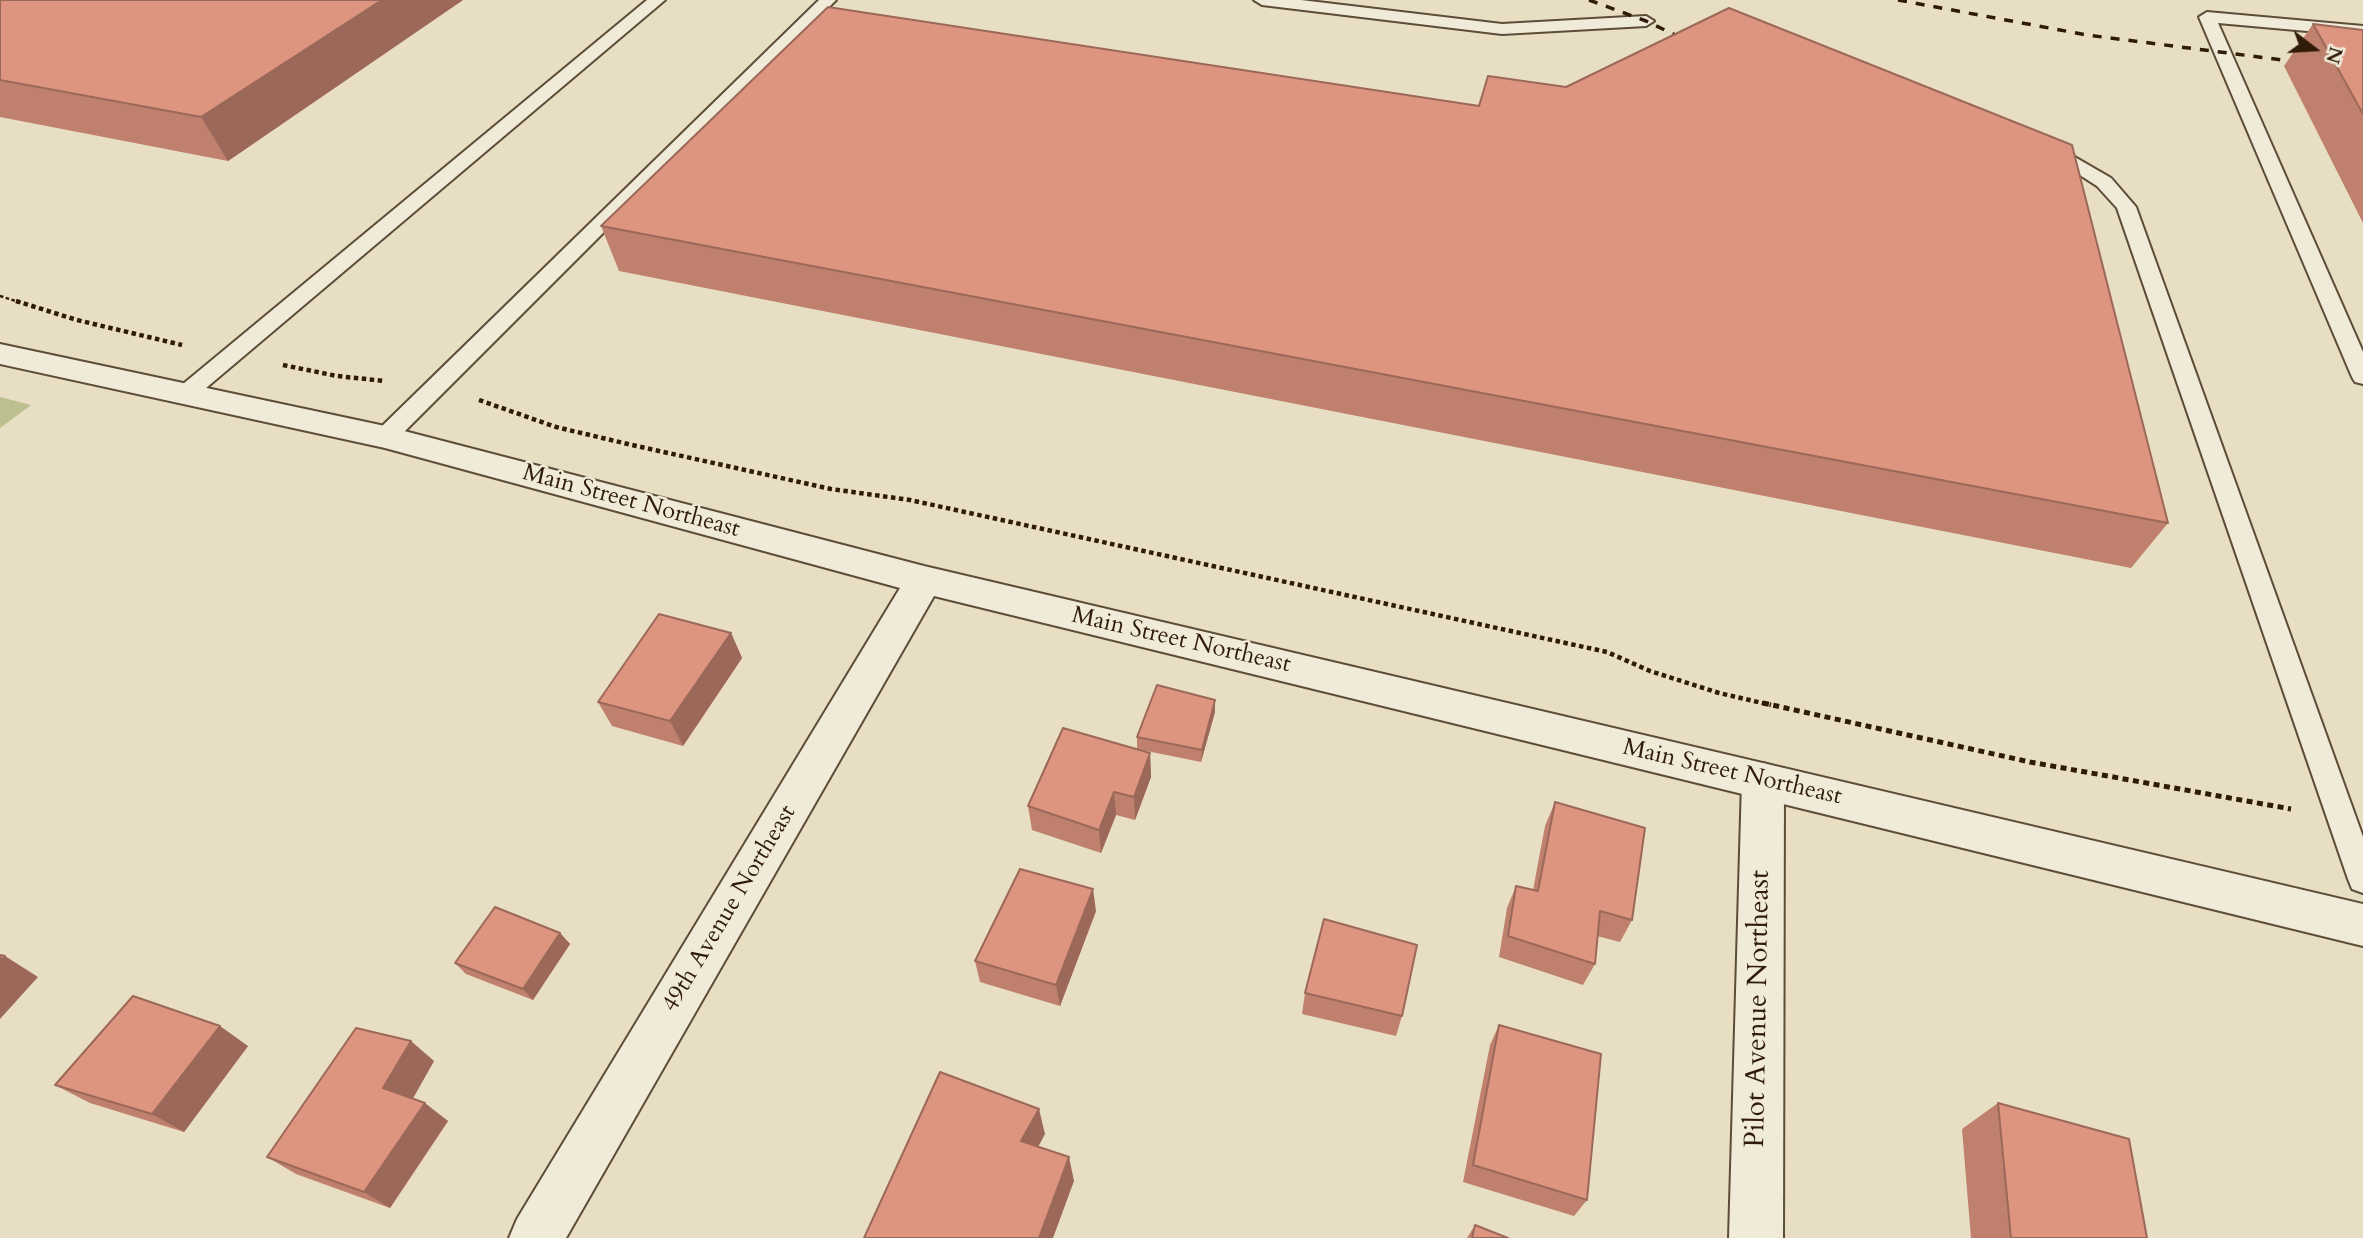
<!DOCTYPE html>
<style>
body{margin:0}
#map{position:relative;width:2363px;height:1238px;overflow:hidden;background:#e8dec3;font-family:Cardo,serif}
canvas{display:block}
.north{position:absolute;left:2279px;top:14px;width:70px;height:70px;-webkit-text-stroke:5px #f0ead8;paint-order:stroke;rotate:107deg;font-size:19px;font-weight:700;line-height:28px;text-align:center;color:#2f1b08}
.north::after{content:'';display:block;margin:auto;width:24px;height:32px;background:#2f1b08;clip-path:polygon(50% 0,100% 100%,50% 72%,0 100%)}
</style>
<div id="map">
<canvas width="2363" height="1238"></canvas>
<div class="north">N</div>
</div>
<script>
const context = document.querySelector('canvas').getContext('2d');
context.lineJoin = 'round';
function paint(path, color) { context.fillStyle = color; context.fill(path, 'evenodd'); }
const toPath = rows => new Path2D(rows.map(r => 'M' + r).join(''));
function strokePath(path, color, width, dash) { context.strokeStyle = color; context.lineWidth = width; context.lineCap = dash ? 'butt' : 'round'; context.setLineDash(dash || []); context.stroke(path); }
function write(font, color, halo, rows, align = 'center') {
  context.font = font + ' Cardo,serif'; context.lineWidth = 5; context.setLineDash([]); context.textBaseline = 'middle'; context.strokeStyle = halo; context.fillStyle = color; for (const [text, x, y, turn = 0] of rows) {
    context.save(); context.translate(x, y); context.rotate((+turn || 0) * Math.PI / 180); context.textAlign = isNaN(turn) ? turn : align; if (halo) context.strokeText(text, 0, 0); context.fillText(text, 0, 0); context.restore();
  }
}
paint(toPath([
 [0,397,31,405,0,428]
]), '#bcc08f');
const service = toPath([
 [647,0,665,0,193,399,185,401,177,399,174,394,177,389,647,0],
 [819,0,836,0,393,443,385,445,377,443,373,437,377,431,819,0],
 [1254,0,1301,0,1502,24,1646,16,1654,21,1646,26,1502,34,1262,5,1254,0],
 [2207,12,2363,26,2363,36,2218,23,2363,352,2363,384,2355,382,2352,377,2199,17,2207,12],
 [2047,141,2111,178,2136,207,2363,837,2363,893,2352,889,2348,879,2117,208,2097,186,2041,150,2038,146,2041,142,2047,141]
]);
const minor = toPath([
 [1763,763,1778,768,1784,781,1783,1238,1729,1238,1742,781,1748,768,1763,763]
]);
const tertiary = toPath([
 [0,344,385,426,924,566,2363,904,2363,946,934,596,566,1238,509,1238,517,1219,900,588,385,448,0,364,0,344]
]);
strokePath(service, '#5d4c37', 4);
strokePath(minor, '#5d4c37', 4);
strokePath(tertiary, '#5d4c37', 4);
strokePath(toPath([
 [0,296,22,303]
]), '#2f1b08', 2.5, [3.5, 2.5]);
strokePath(toPath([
 [16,301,77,320,182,345],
 [283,365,337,376,385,381],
 [479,400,556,427,632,445,831,489,910,500,1607,652,1650,671,1719,693,1771,705]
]), '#2f1b08', 4.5, [4.5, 3.5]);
strokePath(toPath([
 [1763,703,2030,762,2291,809]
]), '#2f1b08', 5, [6, 4.5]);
paint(service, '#f0ead8');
paint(minor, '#f0ead8');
paint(tertiary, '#f0ead8');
strokePath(toPath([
 [1589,0,1646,21,1692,43],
 [1898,0,2087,35,2306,63]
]), '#2f1b08', 3.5, [9, 9]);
paint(toPath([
 [0,0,463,0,228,161,0,117],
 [2313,24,2363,30,2363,223,2284,66],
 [601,226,2168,523,2131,568,619,271],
 [731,633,742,658,683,746,612,726,598,702],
 [1215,712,1201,762,1137,749,1137,737],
 [1150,753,1151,777,1135,820,1116,815,1101,853,1032,830,1028,806],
 [1555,802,1632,920,1620,942,1597,936,1595,964,1583,985,1499,957,1507,908,1516,886,1533,890,1545,826],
 [1096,911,1060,1006,980,982,975,961],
 [560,933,570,944,533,1000,466,974,455,963],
 [1305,993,1402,1016,1396,1036,1302,1014],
 [1499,1025,1587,1200,1574,1216,1463,1182,1490,1045],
 [248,1046,184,1132,90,1103,55,1085],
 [434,1061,413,1098,448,1121,390,1208,296,1174,267,1157],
 [1998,1103,2147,1238,1971,1238,1962,1129],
 [1475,1225,1508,1238,1467,1238]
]), '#bf806d');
paint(toPath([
 [382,0,463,0,228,161,201,117],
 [731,633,742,658,683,746,670,721],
 [1215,700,1215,712,1201,762,1202,750],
 [1150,753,1151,777,1135,820,1134,797],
 [1114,792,1116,815,1101,853,1099,830],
 [1093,889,1096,911,1060,1006,1056,985],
 [560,933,570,944,533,1000,523,989],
 [5,956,38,977,0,1019,0,961],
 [220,1026,248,1046,184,1132,152,1114],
 [411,1041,434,1061,408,1107,383,1088],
 [425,1103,448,1121,390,1208,364,1192],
 [1039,1109,1045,1134,1028,1166,1021,1141],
 [1069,1157,1074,1181,1053,1238,1039,1238]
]), '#9b6859');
const building = toPath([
 [0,0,382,0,201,117,0,80,0,0],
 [828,7,1479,106,1488,76,1566,87,1729,8,2072,145,2168,523,601,226,828,7],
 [2313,24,2363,30,2363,114,2313,24],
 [659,614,731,633,670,721,598,702,659,614],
 [1157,685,1215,700,1202,750,1137,737,1157,685],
 [1063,728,1150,753,1134,797,1114,792,1099,830,1028,806,1063,728],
 [1555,802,1645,828,1632,920,1600,911,1595,964,1508,936,1516,886,1538,891,1555,802],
 [1020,869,1093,889,1056,985,975,961,1020,869],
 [495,907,560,933,523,989,455,963,495,907],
 [1324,919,1417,945,1402,1016,1305,993,1324,919],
 [0,955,5,956,0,961,0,955],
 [133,996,220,1026,152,1114,55,1085,133,996],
 [1499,1025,1601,1054,1587,1200,1473,1165,1499,1025],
 [356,1028,411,1041,383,1088,425,1103,364,1192,267,1157,356,1028],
 [940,1072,1039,1109,1021,1141,1069,1157,1039,1238,864,1238,940,1072],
 [1998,1103,2129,1139,2147,1238,2011,1238,1998,1103],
 [1475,1225,1508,1238,1472,1238,1475,1225]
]);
paint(building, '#de957f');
strokePath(building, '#9b6859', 2);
write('24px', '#2f1b08', '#f0ead8', [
 ["Main Street Northeast",631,502,15],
 ["Main Street Northeast",1181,641,13],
 ["Main Street Northeast",1732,773,13],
 ["49th Avenue Northeast",730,909,-59]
]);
write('28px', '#2f1b08', '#f0ead8', [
 ["Pilot Avenue Northeast",1759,1009,-89]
]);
</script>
